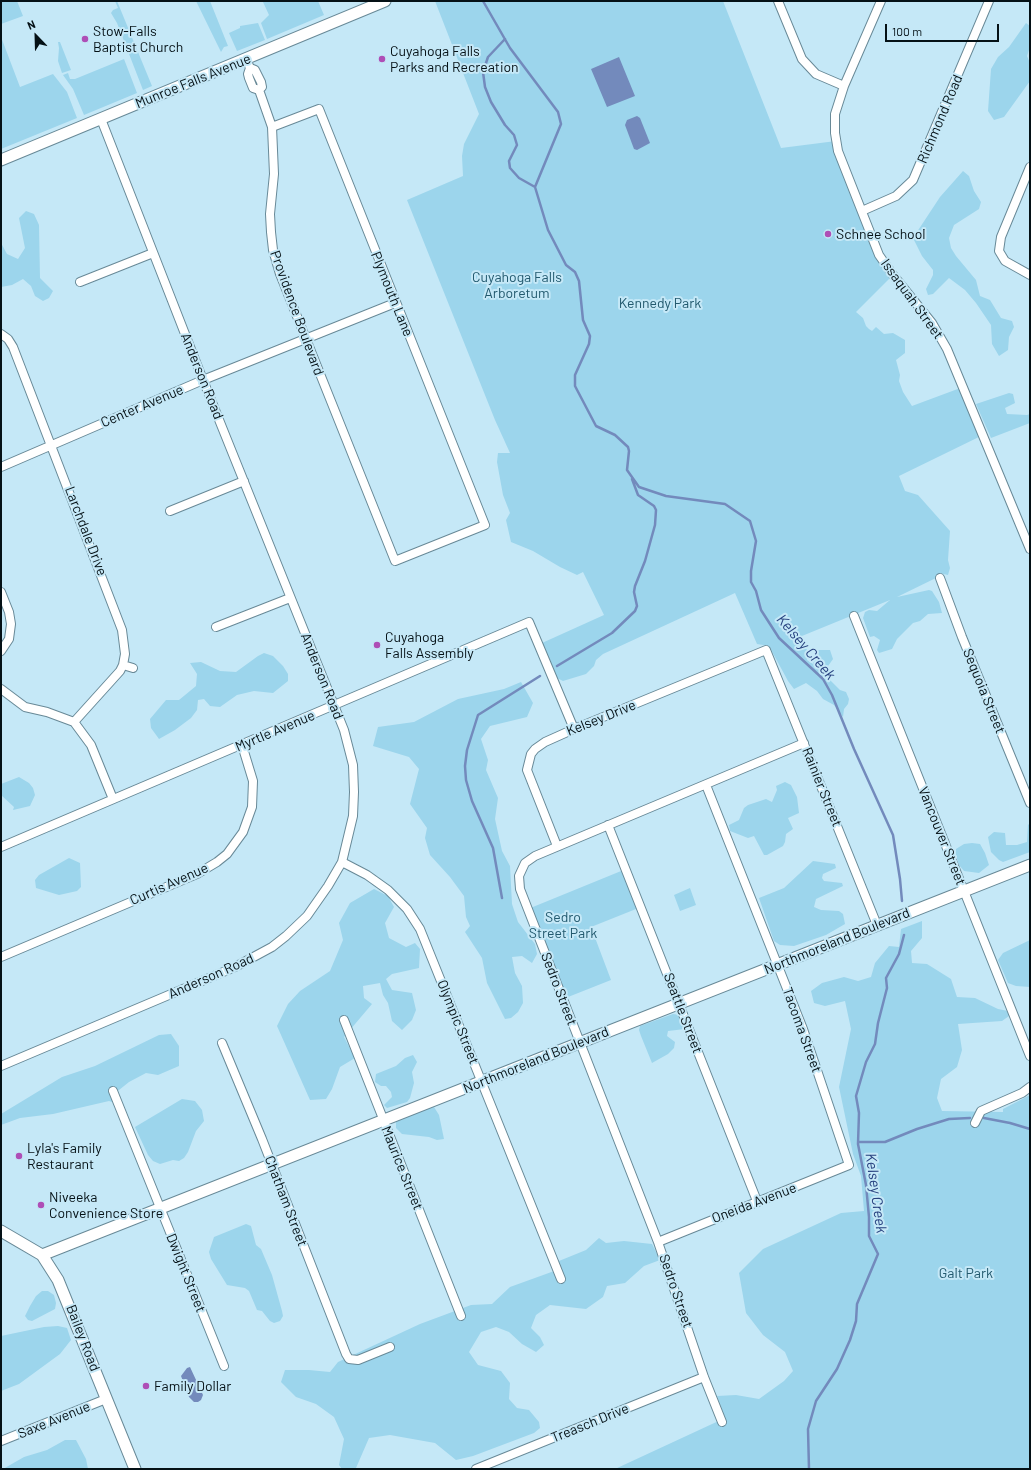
<!DOCTYPE html>
<style>
body{margin:0}
#map{position:relative;width:1031px;height:1470px;overflow:hidden;background:#c5e8f7;font-family:Barlow,sans-serif}
canvas{display:block}
.frame{position:absolute;inset:0;border:2px solid #051116;pointer-events:none}
.north{position:absolute;left:16px;top:16px;width:40px;height:40px;-webkit-text-stroke:3px #c5e8f7;paint-order:stroke;rotate:337deg;font-size:11px;font-weight:700;line-height:16px;text-align:center;color:#051116}
.north::after{content:'';display:block;margin:auto;width:14px;height:18px;background:#051116;clip-path:polygon(50% 0,100% 100%,50% 72%,0 100%)}
.scale{position:absolute;left:885px;top:24px;width:114px;height:18px;box-sizing:border-box;border:2px solid #051116;border-top:0;padding-left:5px;font-size:12px;line-height:14px;white-space:nowrap;color:#051116;-webkit-text-stroke:3px #c5e8f7;paint-order:stroke}
</style>
<div id="map">
<canvas width="1031" height="1470"></canvas>
<div class="frame"></div>
<div class="north">N</div>
<div class="scale">100 m</div>
</div>
<script>
const context = document.querySelector('canvas').getContext('2d');
context.lineJoin = 'round';
function paint(path, color) { context.fillStyle = color; context.fill(path, 'evenodd'); }
const toPath = rows => new Path2D(rows.map(r => 'M' + r).join(''));
function strokePath(path, color, width, dash) { context.strokeStyle = color; context.lineWidth = width; context.lineCap = dash ? 'butt' : 'round'; context.setLineDash(dash || []); context.stroke(path); }
function write(font, color, halo, rows, align = 'center') {
  context.font = font + ' Barlow,sans-serif'; context.lineWidth = 4; context.setLineDash([]); context.textBaseline = 'middle'; context.strokeStyle = halo; context.fillStyle = color; for (const [text, x, y, turn = 0] of rows) {
    context.save(); context.translate(x, y); context.rotate((+turn || 0) * Math.PI / 180); context.textAlign = isNaN(turn) ? turn : align; if (halo) context.strokeText(text, 0, 0); context.fillText(text, 0, 0); context.restore();
  }
}
paint(toPath([
 [1,1,17,1,23,16,1,24],
 [115,1,117,1,152,86,143,90,117,23,111,13,113,10,118,8],
 [196,1,210,1,228,46,224,47,221,52],
 [260,1,318,1,324,15,267,39,261,23,269,15,263,2],
 [435,1,723,1,781,148,836,141,862,211,893,275,856,312,863,318,866,326,869,329,872,331,876,327,884,334,893,333,905,340,905,353,896,360,900,375,899,381,903,392,912,406,963,387,983,435,899,476,905,491,918,495,950,531,948,560,950,568,948,575,939,573,940,576,897,597,929,590,932,591,939,602,942,613,928,614,920,621,913,623,897,639,892,649,879,653,877,650,880,640,874,636,870,637,863,618,865,612,869,610,877,611,890,600,797,638,808,651,807,660,813,664,815,650,830,650,833,659,826,669,827,677,840,690,846,692,849,699,848,704,844,709,843,717,834,705,823,699,817,691,806,683,794,689,788,681,769,646,757,644,735,593,603,654,596,660,594,666,586,674,563,681,557,678,542,643,604,615,583,572,577,575,560,567,533,551,511,542,506,520,510,513,503,495,497,462,498,453,510,453,495,420,407,200,463,176,462,156,464,144,479,114],
 [258,23,265,40,237,51,229,33,240,28,240,26],
 [1026,23,1030,26,1030,47,1027,56,1030,63,1030,81,1004,117,994,120,988,111,991,69,998,57,1009,47],
 [1,37,20,87,53,74,67,92,77,118,1,149],
 [58,42,60,42,71,70,62,73,58,61,59,48],
 [124,59,137,93,84,115,73,89,63,75,68,73,70,79,75,79],
 [963,171,969,176,974,191,981,202,979,209,954,225,949,238,951,248,956,256,976,280,980,296,990,300,1001,318,1012,321,1014,327,1009,337,1008,350,999,356,992,344,991,325,976,303,965,290,949,278,933,294,928,295,926,289,933,275,933,270,922,256,913,238,940,197],
 [26,211,34,214,39,225,40,278,53,291,49,298,43,301,35,296,31,286,23,279,12,285,1,287,1,243,7,254,18,259,25,248,19,218],
 [1009,393,1013,394,1015,403,1005,408,1007,414,1027,415,1030,414,1030,423,991,438,976,404],
 [264,653,273,656,283,666,288,674,288,681,273,693,254,691,237,695,220,707,210,706,204,699,198,700,197,710,191,718,175,730,159,739,151,728,150,719,166,700,179,700,196,686,197,674,190,663,201,662,220,671,236,672,258,656],
 [521,682,533,703,527,717,490,726,481,739,488,760,486,770,498,798,495,819,502,851,510,866,512,904,518,922,535,944,537,954,532,963,522,956,512,957,515,973,522,986,523,1003,518,1012,511,1018,505,1019,487,983,482,958,465,932,470,926,466,917,464,896,450,877,430,855,425,838,427,828,410,804,419,769,409,757,373,746,378,727,414,722,458,699,504,689],
 [19,777,29,783,33,788,35,795,30,806,13,810,14,807,1,795,1,784],
 [785,782,791,785,797,797,799,813,788,818,793,829,786,834,785,842,783,846,767,855,764,855,754,836,748,838,730,831,729,825,739,820,744,808,748,805,766,799,772,802,777,790,776,786],
 [1028,824,1030,826,1030,852,1003,862,999,860,991,852,988,837,994,832,1005,833,1006,845,1017,845,1027,842],
 [972,843,980,844,985,853,989,865,979,873,964,871,959,865,956,856,956,849,964,844],
 [69,858,80,863,81,887,77,891,59,895,36,888,35,880,39,875],
 [813,861,835,864,836,868,823,874,822,878,824,881,842,883,843,886,816,899,814,907,821,910,839,911,843,914,845,924,826,935,794,946,780,945,774,941,759,898,784,888],
 [626,869,641,907,591,927,611,980,563,999,528,909],
 [690,888,696,905,680,911,674,895],
 [374,889,388,896,394,907,385,923,389,938,406,947,415,943,420,949,419,968,392,974,386,979,392,990,412,993,416,1010,412,1020,402,1030,392,1021,388,1003,383,995,380,983,363,986,364,998,372,1004,344,1037,355,1058,340,1067,332,1089,326,1099,310,1100,277,1026,288,1004,300,991,330,971,343,940,339,923,350,903],
 [922,921,922,938,911,951,912,963,927,964,951,979,957,997,975,998,998,1009,1008,1011,1009,1016,1002,1021,958,1024,962,1050,957,1067,941,1079,937,1098,942,1111,1003,1112,1003,1109,1030,1095,1030,1469,615,1469,725,1418,717,1396,736,1395,759,1399,784,1381,793,1371,785,1352,763,1335,746,1313,739,1273,763,1249,841,1213,864,1211,861,1176,853,1154,839,1087,851,1029,845,1001,825,1006,814,1003,811,991,822,983,844,977,858,981,871,977,875,963,889,946,899,947,901,929],
 [1030,940,1030,987,1016,986,1008,983,998,960,1003,953],
 [673,1014,680,1015,685,1029,668,1031,667,1036,675,1042,674,1048,668,1054,652,1063,641,1036,639,1030,640,1026],
 [171,1034,179,1046,179,1066,158,1075,146,1073,129,1082,114,1094,112,1102,109,1101,53,1114,20,1118,1,1125,1,1114,62,1077,95,1066,159,1035],
 [413,1055,417,1062,412,1072,414,1083,410,1098,407,1102,387,1108,384,1105,392,1097,391,1092,386,1086,381,1086,375,1082,376,1074,396,1066,405,1058],
 [182,1099,195,1101,202,1110,204,1121,196,1131,188,1152,184,1158,179,1161,173,1160,160,1164,153,1161,148,1155,135,1127],
 [434,1107,439,1115,444,1139,437,1140,429,1137,402,1134,396,1128,396,1119],
 [246,1224,251,1226,256,1245,261,1249,272,1275,282,1311,283,1316,280,1321,274,1323,270,1321,262,1311,257,1310,249,1291,245,1288,227,1285,211,1259,209,1252,214,1237],
 [599,1238,606,1243,624,1241,652,1244,660,1260,644,1266,625,1283,607,1286,603,1297,586,1309,550,1305,536,1315,531,1328,540,1337,544,1345,536,1352,522,1344,509,1332,496,1327,481,1332,469,1352,478,1365,501,1371,510,1383,509,1399,517,1408,529,1410,539,1422,540,1428,534,1433,473,1456,456,1460,435,1443,390,1435,369,1438,356,1468,342,1469,339,1465,344,1439,334,1417,316,1404,296,1397,281,1382,285,1370,309,1370,330,1372,338,1362,420,1324,471,1305,492,1304,510,1287,557,1270,554,1263,586,1250],
 [42,1291,48,1291,54,1295,56,1303,55,1309,32,1321,28,1320,25,1316,30,1306,36,1296],
 [58,1326,67,1328,71,1340,60,1354,19,1384,1,1391,1,1336,44,1327],
 [65,1440,76,1440,86,1459,88,1469,3,1469,24,1457,47,1450]
]), '#9cd5ec');
paint(toPath([
 [619,57,635,96,607,107,591,69],
 [637,116,640,118,650,143,637,150,634,149,625,125,627,120],
 [190,1367,203,1395,201,1400,198,1402,194,1402,189,1397,181,1376,187,1368]
]), '#738abc');
strokePath(toPath([
 [483,1,510,48,558,112,561,124,535,187,548,230,566,265,575,272,579,281,583,320,590,336,589,344,575,375,575,386,596,426,615,435,628,447,629,451,627,470,639,487,666,496,725,504,750,521,756,541,751,571,751,582,756,591,761,610,779,638,823,679,832,695,854,749,893,835,900,879,902,901],
 [505,39,488,57,483,72,485,87,491,102,505,125,514,135,517,145,509,161,510,168,519,178,535,187],
 [557,666,612,633,635,611,637,606,634,592,635,586,645,561,655,525,656,510,654,506,638,495,632,479],
 [502,898,493,848,472,801,466,780,465,766,467,750,478,715,540,676],
 [984,1118,1010,1123,1030,1129],
 [858,1142,885,1142,917,1129,949,1119,970,1118],
 [809,1469,808,1429,816,1401,837,1369,850,1340,856,1321,857,1304,878,1254,869,1236,869,1217,866,1185,858,1144,859,1113,856,1096,866,1062,875,1044,878,1023,887,988,886,978,899,954,904,935]
]), '#738abc', 2.5);
const street = toPath([
 [778,1,802,59,816,74,844,86],
 [881,1,844,86,835,114,835,133,838,151,879,255,893,275,932,323,947,349,1030,549],
 [246,59,250,68,248,74,249,78,253,88,259,90,272,127,274,174,270,214,271,232,273,250,280,274,395,561,485,525,319,109,272,127],
 [250,68,255,70,261,82,262,87,259,90],
 [1030,167,1001,237,999,251,1005,261,1030,275],
 [862,211,896,196,913,180,989,1],
 [80,282,153,253],
 [1,334,8,339,13,347,122,630,125,654,123,665,120,671,74,722],
 [1,467,203,380,395,303],
 [170,511,244,481],
 [940,578,962,637,1030,803],
 [1,592,9,612,11,624,9,639,1,651],
 [854,616,1030,1056],
 [216,627,290,598],
 [123,665,133,668],
 [1,689,25,707,47,712,74,722,91,745,113,799],
 [608,825,757,1201],
 [557,846,527,770,531,754,535,749,545,742,574,729,766,650,877,925],
 [1,847,529,622,574,729],
 [342,862,367,875,388,890,407,909,420,929,561,1279],
 [1,957,197,874,217,862,227,854,243,832,252,807,253,781,242,745],
 [344,1020,461,1316],
 [222,1043,262,1139,346,1354,349,1359,358,1360,390,1347],
 [1,1066,235,967,272,947,286,936,307,916,328,886,342,862,353,816,354,792,353,765,344,730,203,380,101,119],
 [113,1091,224,1366],
 [975,1123,981,1111,1022,1093,1030,1087],
 [658,1242,849,1165,803,1029,706,785],
 [722,1422,704,1377,658,1242,520,889,519,876,525,863,535,856,804,743],
 [1,1441,106,1399],
 [476,1469,704,1377]
]);
const secondary = toPath([
 [1,160,385,1],
 [1,1231,42,1255,58,1280,135,1469],
 [42,1255,1030,865]
]);
strokePath(street, '#688997', 10);
strokePath(secondary, '#688997', 13);
strokePath(street, '#fff', 8);
strokePath(secondary, '#fff', 11);
for (const [x, y, r, color] of [
 [85,39,4,"#ae4eb6"],
 [382,59,4,"#ae4eb6"],
 [828,234,4,"#ae4eb6"],
 [377,645,4,"#ae4eb6"],
 [19,1156,4,"#ae4eb6"],
 [41,1205,4,"#ae4eb6"],
 [146,1386,4,"#ae4eb6"]
]) { const dot = new Path2D(); dot.arc(x, y, r, 0, 2 * Math.PI); context.fillStyle = color; context.fill(dot); strokePath(dot, '#c5e8f7', 1.5); }
write('14px', '#051116', '#c5e8f7', [
 ["Stow-Falls",93,31],
 ["Baptist Church",93,47],
 ["Cuyahoga Falls",390,51],
 ["Parks and Recreation",390,67],
 ["Schnee School",836,234],
 ["Cuyahoga",385,637],
 ["Falls Assembly",385,653],
 ["Lyla's Family",27,1148],
 ["Restaurant",27,1164],
 ["Niveeka",49,1197],
 ["Convenience Store",49,1213],
 ["Family Dollar",154,1386]
], 'left');
write('14px', '#051116', '#c5e8f7', [
 ["Munroe Falls Avenue",193,81,-22],
 ["Richmond Road",940,119,-67],
 ["Plymouth Lane",392,294,68],
 ["Issaquah Street",912,299,54],
 ["Providence Boulevard",297,313,70],
 ["Anderson Road",202,376,68],
 ["Center Avenue",142,406,-23],
 ["Larchdale Drive",86,531,69],
 ["Anderson Road",322,676,68],
 ["Sequoia Street",984,691,68],
 ["Kelsey Drive",601,718,-22],
 ["Myrtle Avenue",275,731,-23],
 ["Rainier Street",822,787,68],
 ["Vancouver Street",942,836,68],
 ["Curtis Avenue",169,884,-24],
 ["Northmoreland Boulevard",837,941,-22],
 ["Anderson Road",211,976,-24],
 ["Sedro Street",559,989,69],
 ["Seattle Street",683,1013,69],
 ["Olympic Street",458,1022,68],
 ["Tacoma Street",802,1030,70],
 ["Northmoreland Boulevard",536,1060,-22],
 ["Maurice Street",402,1168,68],
 ["Chatham Street",286,1201,69],
 ["Oneida Avenue",754,1203,-21],
 ["Dwight Street",186,1273,68],
 ["Sedro Street",676,1291,71],
 ["Bailey Road",83,1338,69],
 ["Saxe Avenue",54,1420,-22],
 ["Treasch Drive",590,1423,-22]
]);
write('14px', '#22596e', '#c5e8f7', [
 ["Cuyahoga Falls",517,277],
 ["Arboretum",517,293],
 ["Kennedy Park",660,303],
 ["Sedro",563,917],
 ["Street Park",563,933],
 ["Galt Park",966,1273]
]);
write('italic 15px', '#27417f', '#c5e8f7', [
 ["Kelsey Creek",806,647,49],
 ["Kelsey Creek",876,1193,82]
]);
</script>
